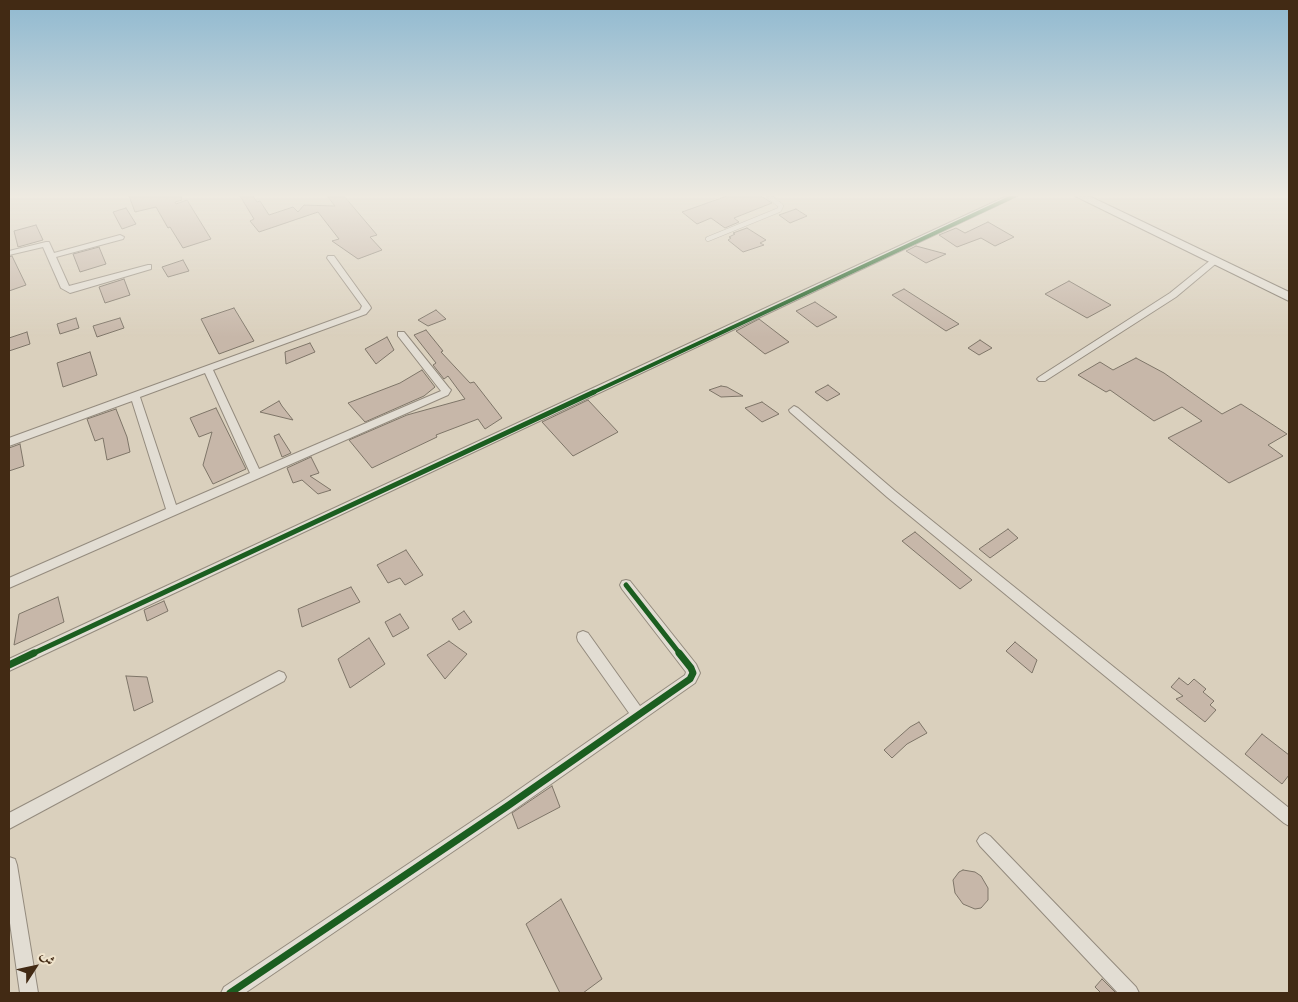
<!DOCTYPE html>
<meta charset="utf-8">
<style>
body{margin:0}
#map{position:relative;width:1298px;height:1002px;overflow:hidden;background:#dad0bd;font-family:"IM FELL Great Primer",Amiri,serif}
canvas{display:block}
.frame{position:absolute;inset:0;border:10px solid #422a14;pointer-events:none}
.north{position:absolute;left:10px;top:942px;width:50px;height:50px;-webkit-text-stroke:4px #efe3cc;paint-order:stroke;rotate:55deg;font-size:14px;font-weight:700;line-height:20px;text-align:center;color:#422a14}
.north::after{content:'';display:block;margin:auto;width:18px;height:22px;background:#422a14;clip-path:polygon(50% 0,100% 100%,50% 72%,0 100%)}
</style>
<div id="map">
<canvas width="1298" height="1002"></canvas>
<div class="frame"></div>
<div class="north">ش</div>
</div>
<script>
const context = document.querySelector('canvas').getContext('2d');
context.lineJoin = 'round';
function paint(path, color) { context.fillStyle = color; context.fill(path, 'evenodd'); }
const toPath = rows => new Path2D(rows.map(r => 'M' + r).join(''));
function strokePath(path, color, width, dash) { context.strokeStyle = color; context.lineWidth = width; context.lineCap = dash ? 'butt' : 'round'; context.setLineDash(dash || []); context.stroke(path); }
const building = toPath([
 [129,196,181,196,182,200,175,202,176,204,187,200,211,239,183,248,170,227,168,228,156,207,135,212,129,196],
 [240,196,253,196,257,202,260,201,269,215,293,207,298,212,304,205,335,206,327,196,344,196,377,235,370,237,382,250,358,259,332,241,339,239,318,212,259,232,250,221,254,219,240,196],
 [727,196,761,196,772,203,734,218,739,222,725,228,711,218,697,224,682,212,727,196],
 [126,208,136,224,122,229,113,212,126,208],
 [796,209,807,216,790,223,779,215,796,209],
 [988,222,1014,237,995,246,981,238,957,247,939,235,956,228,965,233,988,222],
 [36,225,43,240,18,247,14,231,36,225],
 [747,228,766,240,760,243,764,245,743,252,728,240,731,238,729,237,735,234,733,233,747,228],
 [916,246,946,254,926,263,906,251,916,246],
 [99,247,106,264,80,272,73,254,99,247],
 [12,256,26,285,9,291,9,257,12,256],
 [183,260,189,271,168,277,162,267,183,260],
 [124,279,130,295,105,303,99,287,124,279],
 [1069,281,1111,305,1087,318,1045,294,1069,281],
 [904,289,959,324,946,331,892,295,904,289],
 [815,302,837,317,817,327,796,311,815,302],
 [234,308,254,341,219,354,201,319,234,308],
 [436,310,446,319,428,326,418,320,436,310],
 [76,318,79,328,60,334,57,324,76,318],
 [120,318,124,328,97,337,93,326,120,318],
 [759,319,789,342,765,354,736,331,759,319],
 [426,330,443,351,441,352,470,383,474,382,502,418,485,429,478,419,436,435,437,437,372,468,349,440,407,415,465,399,448,376,444,379,433,365,436,363,414,335,426,330],
 [27,332,30,344,9,351,9,338,27,332],
 [387,337,394,350,376,364,365,349,387,337],
 [980,340,992,348,979,355,968,348,980,340],
 [310,343,315,352,286,364,285,352,310,343],
 [90,352,97,375,63,387,57,363,90,352],
 [1136,358,1164,373,1222,414,1241,404,1287,434,1268,445,1283,456,1229,483,1168,438,1202,421,1182,407,1154,421,1110,390,1106,392,1078,375,1100,362,1113,370,1136,358],
 [422,370,435,387,424,396,365,422,348,403,400,383,422,370],
 [828,385,840,394,827,401,815,392,828,385],
 [721,386,727,387,743,396,721,397,709,390,721,386],
 [588,400,618,432,573,456,542,422,588,400],
 [279,401,282,406,293,420,260,412,279,401],
 [762,402,779,414,762,422,745,408,762,402],
 [216,408,246,469,213,484,203,465,212,432,199,437,190,418,216,408],
 [116,409,127,437,130,452,107,460,103,438,95,441,87,419,116,409],
 [279,434,291,453,282,457,274,436,279,434],
 [20,444,24,466,9,471,9,448,20,444],
 [311,457,319,473,310,476,331,490,318,494,302,480,293,483,287,468,311,457],
 [1008,529,1018,538,990,558,979,549,1008,529],
 [915,532,972,580,960,589,902,541,915,532],
 [406,550,423,575,405,585,400,578,388,583,377,565,406,550],
 [351,587,360,602,302,627,298,609,351,587],
 [58,597,64,622,14,645,19,614,58,597],
 [164,601,168,611,147,621,144,610,164,601],
 [464,611,472,622,459,630,452,619,464,611],
 [400,614,409,628,393,637,385,622,400,614],
 [369,638,385,664,350,688,338,659,369,638],
 [449,641,467,654,445,679,427,655,449,641],
 [1015,642,1037,660,1032,673,1006,651,1015,642],
 [126,676,147,677,153,702,134,711,126,676],
 [1179,678,1188,685,1194,679,1206,689,1203,692,1214,701,1210,705,1216,710,1205,722,1176,699,1183,696,1171,687,1179,678],
 [919,722,927,733,907,744,892,758,884,750,910,727,919,722],
 [1262,734,1289,755,1289,775,1282,784,1245,754,1262,734],
 [552,786,560,807,518,829,512,813,552,786],
 [963,870,975,872,981,876,988,888,988,900,981,908,975,909,963,904,955,893,953,880,959,872,963,870],
 [561,899,602,979,583,993,560,993,526,924,561,899],
 [1102,979,1116,993,1101,993,1095,987,1102,979]
]);
paint(building, '#c7b7a9');
strokePath(building, '#7e7568', 1);
const lane = toPath([
 [708,239,779,210,781,206,769,196]
]);
const street = toPath([
 [1007,196,1017,196,9,671,9,659,1007,196],
 [120,235,124,237,123,239,56,257,69,286,148,265,151,265,151,269,70,293,61,288,43,247,9,255,9,251,46,242,49,242,54,253,120,235],
 [328,256,334,256,370,306,371,308,366,314,213,370,259,469,441,391,398,336,398,332,404,332,449,388,451,390,448,395,9,588,9,578,166,509,132,401,9,446,9,438,360,310,362,306,327,258,328,256],
 [205,373,250,473,176,505,140,397,205,373],
 [1212,259,1219,261,1176,297,1045,381,1039,381,1037,379,1039,377,1170,293,1212,259],
 [794,406,798,408,895,491,1289,808,1289,826,1284,823,887,497,790,412,789,410,794,406],
 [626,580,630,581,696,664,700,673,695,683,514,810,245,993,221,993,224,987,504,800,629,713,578,641,577,637,578,633,583,631,588,633,640,706,685,675,686,672,622,589,620,585,622,581,626,580],
 [279,671,284,673,286,677,284,681,9,829,9,813,279,671],
 [985,833,990,836,1136,987,1139,993,1118,993,980,846,977,841,980,836,985,833],
 [9,857,15,859,17,865,38,993,20,993,9,916,9,857]
]);
const secondary = toPath([
 [1075,196,1089,196,1289,292,1289,301,1075,196]
]);
strokePath(lane, '#948b7e', 5.5);
strokePath(street, '#948b7e', 2);
strokePath(secondary, '#7e7568', 2);
strokePath(lane, '#e2ddd3', 4.5);
paint(street, '#e2ddd3');
paint(secondary, '#e2ddd3');
strokePath(toPath([
 [592,393,1014,196]
]), '#1b5e20', 4);
strokePath(toPath([
 [626,585,680,654],
 [32,654,594,392]
]), '#1b5e20', 5);
strokePath(toPath([
 [9,665,34,653],
 [230,993,509,805,690,679,693,673,691,668,679,653]
]), '#1b5e20', 7);
const sky = context.createLinearGradient(0, 0, 0, 337);
sky.addColorStop(0, '#90b9d0');
sky.addColorStop(0.58, '#eeeae1');
sky.addColorStop(1, '#eeeae100');
context.fillStyle = sky;
context.fillRect(0, 0, 1298, 337);
</script>
